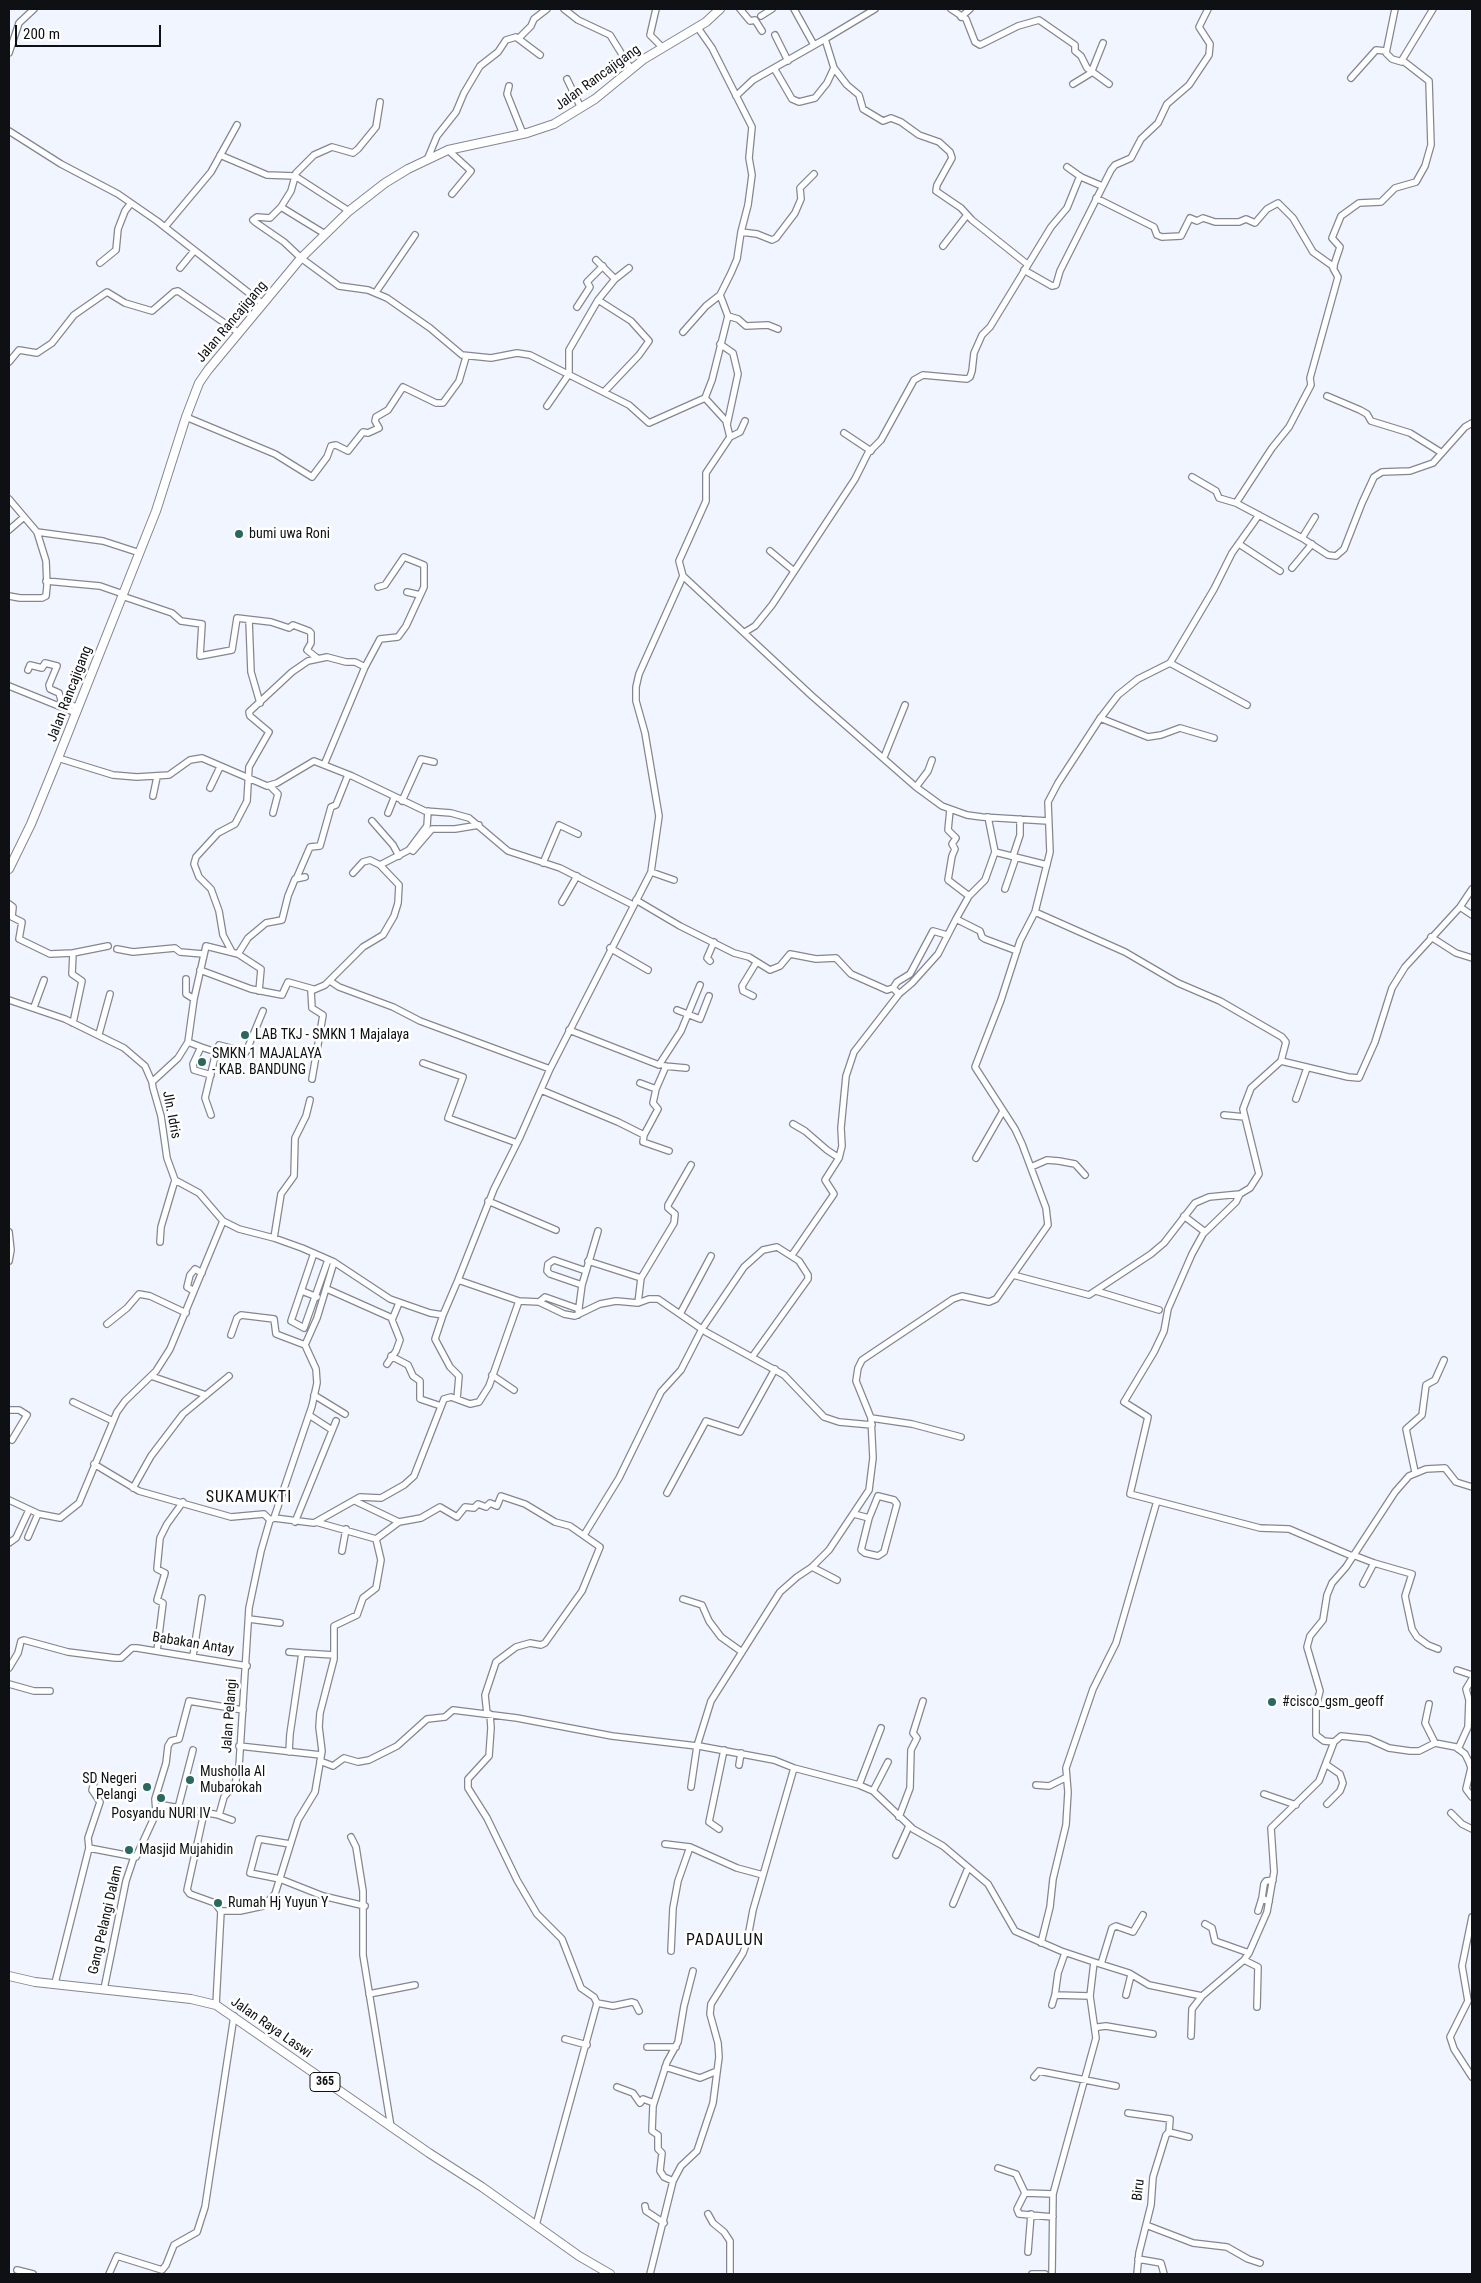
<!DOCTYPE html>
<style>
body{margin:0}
#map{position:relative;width:1481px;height:2283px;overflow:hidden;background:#f0f5ff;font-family:"Roboto Condensed",sans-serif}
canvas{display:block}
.frame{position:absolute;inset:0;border:10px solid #0e1013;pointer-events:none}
.scale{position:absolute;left:15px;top:25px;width:146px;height:22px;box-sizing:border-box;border:2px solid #0e1013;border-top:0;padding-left:6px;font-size:15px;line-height:18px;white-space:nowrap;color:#0e1013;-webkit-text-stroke:4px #fff;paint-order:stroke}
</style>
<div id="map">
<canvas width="1481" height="2283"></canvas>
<div class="frame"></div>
<div class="scale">200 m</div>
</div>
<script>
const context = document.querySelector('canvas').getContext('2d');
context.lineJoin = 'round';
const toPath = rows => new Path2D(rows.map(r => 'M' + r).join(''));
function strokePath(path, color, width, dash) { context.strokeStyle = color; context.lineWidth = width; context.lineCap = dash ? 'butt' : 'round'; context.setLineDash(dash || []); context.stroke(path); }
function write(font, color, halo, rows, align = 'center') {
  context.font = font + ' "Roboto Condensed",sans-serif'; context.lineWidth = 5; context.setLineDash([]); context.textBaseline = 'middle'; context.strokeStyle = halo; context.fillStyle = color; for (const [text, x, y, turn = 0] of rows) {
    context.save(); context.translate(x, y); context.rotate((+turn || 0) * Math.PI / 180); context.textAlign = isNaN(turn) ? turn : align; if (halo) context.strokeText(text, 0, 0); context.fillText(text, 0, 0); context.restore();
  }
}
strokePath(toPath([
 [9,24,9,27]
]), '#8b9db3', 1);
const minor = toPath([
 [564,9,578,20,610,35,631,69],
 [656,9,650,35,663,48],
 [740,9,750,21,755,20,762,31],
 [794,9,814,45],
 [951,9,966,19,975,42,980,45,1018,26,1039,20,1075,45,1075,51,1081,56,1087,68,1109,84],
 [1395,9,1386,53,1392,59,1402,62],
 [1433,9,1402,60,1429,81,1431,145,1425,166,1416,182,1395,188,1381,202,1359,203,1341,216,1332,238,1340,247,1333,268,1338,277,1310,378,1311,385,1289,427,1272,448,1236,503,1302,538,1328,555,1336,556,1344,549,1362,503,1374,477,1382,472,1410,471,1433,463,1465,427,1472,423],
 [761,16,772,9],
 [961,17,970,9],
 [775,35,788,61],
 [519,38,531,26,534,19,547,9],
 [825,39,875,9],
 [9,53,19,23,34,9],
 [774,68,792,99,799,102,815,98,827,83,834,68],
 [1351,78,1376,50,1386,51],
 [567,79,581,108],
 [1073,84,1091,73,1103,43],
 [509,86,507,94,523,134],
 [736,96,753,80,825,39,834,68,847,85,859,95,863,109,883,121,891,118,901,122,919,135,939,142,950,152,952,158,937,185,936,191,961,208,972,220,1027,264],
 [380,102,376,127,358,149,353,153,332,147,314,155,296,173,291,191,281,207,270,218,257,217,253,220,255,222,284,242,301,258,339,286,368,290,387,298,430,328,462,355,491,358,517,353,530,355,629,405,649,423,705,398],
 [9,131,61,164,118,194,157,221,263,304],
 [448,150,471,171,452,194],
 [220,155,267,175,295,176,349,211],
 [427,160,437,136,456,112,464,93,480,66,498,52,506,40,516,37,540,55],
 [1067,167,1081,177,1102,186],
 [1096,198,1154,227,1157,235,1162,237,1181,236,1190,218,1197,221,1203,218,1215,222,1239,222,1246,219,1255,223,1267,209,1278,203,1293,218,1313,252,1334,267],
 [281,207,325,234],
 [165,227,211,172,237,125],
 [741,232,757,234,772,240,776,238,795,213,801,199,800,188,814,174],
 [943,246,967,215],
 [596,260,615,279,598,300,631,321,649,341,639,355,604,392],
 [100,263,116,250,118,229,125,211,131,203],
 [180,268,194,251],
 [1024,270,1052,286,1056,285,1060,271,1111,170,1115,165,1131,158,1141,139,1158,123,1167,104,1189,85,1209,55,1210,44,1199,27,1208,9],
 [615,279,629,268],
 [376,292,415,235],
 [720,295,728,316,712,380,705,398,726,421,730,437,706,473,706,501,679,561,683,576,812,696,916,787,942,806,967,815,982,817,1048,821],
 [577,307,590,287,587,282,603,266],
 [728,316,738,319,746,326,768,325,778,329],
 [683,332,706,306,720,295,731,273,737,259,741,232,748,205,752,175,749,158,752,127,712,48,698,28],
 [720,344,733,353,738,374,727,425],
 [9,362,19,350,37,353,52,343,74,315,107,292,125,303,152,311,174,292,178,291,239,333],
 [1327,396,1360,410,1367,414,1371,421,1410,433,1442,453],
 [547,406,569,374,569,350,598,300],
 [186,417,275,454,312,477,327,457,331,446,336,445,348,451,363,432,368,433,379,428,375,421,376,417,388,410,403,387,436,403,443,403,459,381,466,357],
 [844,433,871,451],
 [730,437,740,432,745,421],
 [1192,477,1216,491,1219,498,1236,503],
 [9,499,37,532,46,561,47,586,46,596,42,598,20,598,9,596],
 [9,530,24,517],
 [37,532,103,541,140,553],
 [1302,538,1315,517],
 [1239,544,1280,571],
 [770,551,794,571],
 [1292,568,1312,544],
 [46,581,100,586,123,594],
 [407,592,420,595],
 [122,596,172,613,181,621,202,624,200,656,232,650,237,618,271,622,289,628,293,625,309,631,311,633,311,643,307,650,317,658],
 [249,620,251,672,260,703],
 [745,632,755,626,772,605,855,479,868,453,881,440,914,380,923,375,967,379,970,377,972,371,974,353,982,335,990,327,1051,227,1067,208,1080,176],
 [1170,663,1247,705],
 [28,670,30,665,42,668,45,663,57,666,49,685,50,689,59,693,61,700,78,708],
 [9,686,76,713],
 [1100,718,1148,737,1161,735,1180,728,1214,738],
 [884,757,905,705],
 [58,758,113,775,137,777,169,775,190,760,202,758,267,786,277,783,314,761,352,776,425,811,451,813,469,818,508,851,560,868,633,905],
 [324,765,365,667,380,639,398,637,406,626,424,587,424,565,404,557,385,585,378,587],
 [270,786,278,794,273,813],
 [916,787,928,771,932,760],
 [210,788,220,767],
 [153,796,157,777],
 [402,801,421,759,434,762],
 [950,810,948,830,956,838,952,844,955,849,952,856,948,880,969,896,956,919,980,931,982,937,985,939,1017,951],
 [388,813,394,798],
 [988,817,995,852,1047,865],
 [372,821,393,845,399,856],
 [413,851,432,829,455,829,479,825],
 [1013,856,1020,835,1020,819],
 [543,863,559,825,578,834],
 [651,872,674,880],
 [353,873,363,862,370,860,380,865,409,850,427,826,428,811],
 [297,877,310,847,320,846,331,807,336,805,348,775],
 [1005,889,1016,857],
 [969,896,985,880,995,852],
 [636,900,680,926,734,953,749,957,770,970,780,966,790,954,816,959,836,958,851,974,887,990,893,988,899,994],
 [562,902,577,876],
 [9,904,13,907,12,917,22,922,19,939,50,954,73,953,72,974,82,981,73,1023],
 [1460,907,1472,915],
 [1035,912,1125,952,1178,983,1220,1001,1282,1037,1286,1042,1281,1061],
 [1431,937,1456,953,1472,958],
 [610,948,648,970],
 [117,949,133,952,175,948,180,952,203,954],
 [232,952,223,935,219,911,211,889,199,877,194,864,196,857,218,833,235,824,247,801,249,767,269,732,250,716,249,712,292,672,308,661,327,657,346,662,355,662,365,667],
 [73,953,108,946],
 [238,954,248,938,266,923,282,920,288,896,295,879,305,877],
 [710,961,707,958,714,942],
 [200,970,251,989,282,995,288,982,313,989],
 [186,979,186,994,194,999,188,1042,178,1058,152,1082,153,1088,161,1116,167,1158,175,1180,199,1193,223,1221],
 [330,981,339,987,393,1007,420,1021,550,1069],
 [893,988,897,982,910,974,933,931,947,935],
 [753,996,743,991,742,986,756,963],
 [194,999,206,946,238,954,261,969,259,991],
 [9,1000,65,1019,124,1048,145,1066,152,1082],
 [34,1007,44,980],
 [677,1010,700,1019,709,996],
 [569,1030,659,1065,681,1031,700,985],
 [99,1034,110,994],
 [188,1042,201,1047,193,1064,194,1070,211,1075],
 [201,1047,216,1052,205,1098,211,1115],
 [216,1052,219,1045,246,1052,263,1011],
 [423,1063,463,1077,448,1118,517,1143],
 [664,1066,686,1068],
 [312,1079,323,1015,312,1008,311,991,325,985,363,947,383,935,394,916,398,903,399,885,380,865],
 [640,1083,656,1089,666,1066],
 [541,1090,618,1122,644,1135,658,1109,653,1103,656,1089],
 [1296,1099,1307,1068],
 [1224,1115,1245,1117],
 [793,1124,805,1131,827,1150,839,1158,842,1146,841,1128,846,1076,854,1052,899,994,912,983,938,954,956,919],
 [644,1135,643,1142,669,1151],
 [976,1158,1003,1111],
 [1031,1167,1047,1160,1059,1161,1075,1164,1085,1175],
 [1240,1194,1236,1202,1203,1234,1192,1254,1168,1309,1164,1331,1154,1352,1124,1402,1148,1417,1130,1494,1260,1528,1289,1529,1352,1556],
 [488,1201,556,1230],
 [1184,1216,1205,1232],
 [9,1232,11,1250,9,1261],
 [274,1238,281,1194,294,1176,295,1138,306,1116,310,1100],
 [160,1242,161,1227,175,1180],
 [314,1253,291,1321,304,1328,328,1260],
 [792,1255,834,1194,825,1180,839,1158],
 [588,1261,641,1278],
 [1013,1275,1089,1295,1151,1254,1164,1243,1195,1203,1209,1197,1240,1194,1250,1188,1259,1174,1243,1109,1251,1088,1281,1061,1348,1077,1359,1078,1375,1042,1392,988,1405,967,1460,907,1472,889],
 [458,1280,494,1189,520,1137,550,1069,651,872,659,816,645,733,636,701,636,687,639,674,683,576],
 [582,1285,550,1274,547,1271,548,1264,554,1260,586,1271],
 [327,1289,392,1318],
 [194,1291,187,1287,190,1275,195,1269,202,1273],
 [302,1291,317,1297],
 [1096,1291,1159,1310],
 [539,1302,545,1297,579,1309],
 [638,1303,641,1278,674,1223,675,1214,668,1208,668,1205,691,1165],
 [680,1314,711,1256],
 [443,1315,435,1339,450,1367,459,1376,457,1399],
 [578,1315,582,1285,598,1231],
 [107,1324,127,1308,139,1294,150,1296,186,1313],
 [231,1335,237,1318,241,1315,274,1319,276,1334,305,1345,316,1369,317,1383,312,1406,274,1518],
 [305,1345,317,1318,334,1262],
 [391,1356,408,1365,413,1376,420,1381,420,1399,441,1406],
 [387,1364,396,1351,400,1340,392,1320,399,1303],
 [492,1375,514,1390],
 [151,1376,206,1395],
 [314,1395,345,1414],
 [73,1402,113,1421],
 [9,1410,19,1410,27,1415,12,1440],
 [309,1415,332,1430],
 [871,1418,912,1424,961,1437],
 [94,1464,139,1491,231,1517,264,1514,270,1520,274,1518,314,1523,360,1497,381,1498,404,1485,414,1476,444,1399,451,1397,470,1404,479,1402,489,1386,519,1301],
 [1415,1472,1406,1429,1422,1415,1426,1385,1435,1380,1444,1360],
 [133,1488,151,1456,183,1414,229,1376],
 [667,1493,706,1421,740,1432,775,1369],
 [878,1496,894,1500,897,1504,884,1552,878,1556,865,1553,861,1550,869,1518,878,1496],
 [9,1500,39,1514,60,1518,79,1503,117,1412,125,1401,156,1371,170,1349,223,1221,239,1229,274,1238,302,1248,334,1262,390,1299,430,1313,443,1315,458,1280,519,1301,539,1302,564,1314,575,1316,600,1304,616,1301,638,1303,649,1299,658,1299,706,1332,784,1375,824,1417,839,1422,872,1425],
 [355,1501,399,1522],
 [854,1514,869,1518],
 [295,1522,336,1421],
 [316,1522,376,1539],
 [584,1535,619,1478,661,1392,681,1370,702,1329,744,1267,763,1250,777,1247,799,1261,808,1275,808,1279,752,1357],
 [28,1537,38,1514],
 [9,1543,16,1538,29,1510],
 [342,1551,346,1529],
 [1353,1555,1374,1563,1363,1584],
 [1374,1563,1412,1574,1405,1596,1412,1629,1417,1637,1428,1645,1438,1649],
 [812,1567,837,1580],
 [683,1599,702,1605,709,1621,721,1637,742,1652],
 [249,1619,280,1623],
 [157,1651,163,1603,157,1600,165,1573,157,1569,160,1538,167,1524,183,1502],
 [289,1652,302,1653],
 [193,1656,202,1598],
 [9,1668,18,1653,21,1641,24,1640,68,1652,115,1658,121,1658,132,1648,137,1648,247,1666],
 [1457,1670,1472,1675],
 [9,1684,34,1691,50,1691],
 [1429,1704,1425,1723,1435,1743],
 [490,1714,491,1728,489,1756,468,1779,468,1788,487,1818,517,1880,537,1914,562,1939,581,1988,594,1997,597,2003,536,2225],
 [1334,1742,1324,1741,1316,1735,1316,1706,1320,1691,1307,1647,1310,1636,1323,1620,1327,1595,1332,1583,1346,1567,1395,1492,1409,1476,1426,1469,1445,1468,1456,1482,1472,1487],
 [239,1746,321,1755],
 [699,1746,774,1760,794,1768,859,1785,873,1791,913,1829,943,1846,988,1884,1015,1931,1061,1951,1094,1962],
 [1458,1749,1468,1727,1469,1700,1466,1689,1472,1679],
 [289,1752,290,1734,302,1653,334,1655],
 [320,1761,333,1766,344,1758,358,1762,369,1760,397,1746,427,1719,445,1717,453,1710,517,1718,612,1736,697,1746],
 [739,1765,741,1753],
 [1327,1765,1340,1774,1343,1783,1340,1791,1327,1804],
 [859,1785,881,1728],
 [1036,1785,1049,1786,1065,1778],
 [691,1787,697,1746,711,1701,780,1592,797,1577,812,1567,829,1550,869,1490,873,1458,871,1418,856,1381,858,1368,862,1360,953,1299,962,1296,989,1302,996,1299,1048,1225,1046,1208,1022,1144,1015,1129,975,1067,1001,1000,1020,941,1035,912,1050,852,1048,802,1058,783,1099,720,1118,695,1138,679,1170,663,1214,589,1232,553,1259,515],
 [873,1791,888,1762],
 [1264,1794,1296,1805],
 [178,1808,193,1750],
 [156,1812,155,1799,166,1763,168,1746,171,1741,179,1739,189,1701,243,1710],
 [204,1813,187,1890,190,1894,215,1903,221,1911],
 [1451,1813,1462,1824,1472,1829],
 [218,1815,232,1820],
 [899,1817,910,1788,911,1750,917,1738,913,1733,923,1701],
 [719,1829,709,1822,724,1750],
 [351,1837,356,1847,363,1891,363,1955,391,2127],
 [290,1844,259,1839,250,1873,280,1879,323,1896,365,1906],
 [665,1844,690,1847,737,1868,763,1875],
 [89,1848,88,1838,100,1802,92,1790,95,1779],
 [896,1855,909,1826],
 [1269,1902,1262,1898,1264,1884,1266,1881,1273,1880],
 [953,1904,968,1868],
 [1258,1911,1262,1898],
 [1472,1917,1462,1966,1468,2001,1450,2037,1454,2049,1472,2077],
 [1205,1924,1212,1928,1215,1941,1249,1953],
 [1041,1943,1050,1907,1053,1879,1066,1825,1068,1792,1066,1768,1093,1689,1116,1643,1157,1501],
 [671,1951,673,1908,678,1881,690,1847],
 [1244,1960,1258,1967,1257,2007],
 [1101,1964,1112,1928,1116,1926,1133,1932,1143,1915],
 [55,1983,89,1848,136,1857,159,1807,163,1805,219,1815,224,1797,235,1784,239,1767,249,1608,261,1551,270,1520],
 [104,1989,126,1881,134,1857],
 [369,1994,415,1985],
 [1055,1995,1058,1973,1065,1953],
 [1126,1995,1131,1975],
 [597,2003,613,2006,632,2002,635,2003,639,2011],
 [216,2005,221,1911,240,1911,263,1906,275,1894,298,1820,315,1792,322,1751,319,1727,320,1713,334,1659,334,1626,357,1615,363,1598,376,1588,381,1560,376,1539,399,1522,421,1518,440,1507,457,1517,465,1507,474,1508,478,1504,486,1507,490,1503,497,1506,501,1496,525,1504,555,1522,570,1526,600,1547,582,1591,545,1643,541,1645,530,1643,516,1647,496,1662,485,1695,487,1714],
 [1052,2005,1055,1995,1090,1996],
 [1095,2029,1098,2027,1106,2026,1153,2034],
 [1191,2036,1192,2009,1202,1996],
 [565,2039,587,2045],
 [647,2047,676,2047],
 [665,2067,700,2078,717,2071],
 [1034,2077,1039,2071,1116,2086],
 [617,2087,633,2093,640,2103,643,2099,654,2103],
 [1128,2113,1170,2119,1169,2132],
 [998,2168,1016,2174,1025,2193,1053,2194],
 [673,2181,664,2177,660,2171,662,2153,658,2149,658,2135,652,2131,653,2106,667,2062,678,2042,684,2006,693,1971],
 [1025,2193,1017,2209,1019,2214,1053,2217],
 [645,2206,646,2211,664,2223],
 [708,2214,713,2223,724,2232,730,2241,730,2274],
 [1146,2225,1193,2243,1227,2247,1248,2259,1260,2263],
 [1028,2252,1031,2214],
 [1138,2259,1161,2263,1164,2274],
 [17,2270,33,2274],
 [109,2274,117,2256,162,2270,166,2265,174,2245,197,2232,205,2207,234,2016],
 [650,2274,673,2181,681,2166,697,2151,713,2103,719,2057,718,2043,710,2014,711,2004,743,1953,747,1942,753,1910,794,1768],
 [1032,2274,1045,2274],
 [1052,2274,1053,2194,1096,2038,1090,1996,1094,1962,1129,1973,1149,1985,1202,1996,1244,1960,1249,1953,1267,1912,1274,1872,1271,1828,1319,1781,1334,1742,1341,1736,1369,1739,1389,1748,1410,1751,1419,1751,1435,1743,1456,1747,1465,1754,1469,1762,1471,1768,1466,1789,1472,1797],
 [1137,2274,1139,2253,1151,2205,1153,2177,1166,2135,1169,2132,1189,2137]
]);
const major = toPath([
 [9,869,31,824,58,758,156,511,186,417,199,383,208,370,301,258,349,211,385,183,408,169,448,150,527,133,554,124,595,99,644,59,706,22,720,9],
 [9,1976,35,1982,191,1999,216,2005,429,2153,482,2187,579,2256,610,2274]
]);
strokePath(minor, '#838791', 8);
strokePath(major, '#838791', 10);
strokePath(minor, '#fff', 5.5);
strokePath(major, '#fff', 8);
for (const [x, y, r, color] of [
 [239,534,5,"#256a5d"],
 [245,1035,5,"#256a5d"],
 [202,1062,5,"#256a5d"],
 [1272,1702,5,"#256a5d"],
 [190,1780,5,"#256a5d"],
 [147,1787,5,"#256a5d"],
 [161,1798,5,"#256a5d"],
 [129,1850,5,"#256a5d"],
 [218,1903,5,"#256a5d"]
]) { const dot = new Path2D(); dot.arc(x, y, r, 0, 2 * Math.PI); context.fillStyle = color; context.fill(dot); strokePath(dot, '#fff', 2); }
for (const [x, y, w] of [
 [325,2082,30]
]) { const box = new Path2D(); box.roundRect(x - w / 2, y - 9.5, w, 19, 4); context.fillStyle = '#fff'; context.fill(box); strokePath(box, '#0e1013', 1); }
write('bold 12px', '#0e1013', null, [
 ["365",325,2082]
]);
write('14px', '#0e1013', '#fff', [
 ["Jalan Rancajigang",598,78,-36],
 ["Jalan Rancajigang",232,322,-50],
 ["Jalan Rancajigang",70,694,-69],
 ["Jln. Idris",171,1115,79],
 ["Babakan Antay",193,1644,9],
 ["Jalan Pelangi",230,1716,-86],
 ["Gang Pelangi Dalam",106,1920,-77],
 ["Jalan Raya Laswi",271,2028,35],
 ["Biru",1139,2190,-83]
]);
write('14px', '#0e1013', '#fff', [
 ["bumi uwa Roni",249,534],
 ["LAB TKJ - SMKN 1 Majalaya",255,1035],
 ["SMKN 1 MAJALAYA",212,1054],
 ["- KAB. BANDUNG",212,1070],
 ["#cisco_gsm_geoff",1282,1702],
 ["Musholla Al",200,1772],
 ["Mubarokah",200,1788],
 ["SD Negeri",137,1779,"right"],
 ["Pelangi",137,1795,"right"],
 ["Posyandu NURI IV",161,1814,"center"],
 ["Masjid Mujahidin",139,1850],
 ["Rumah Hj Yuyun Y",228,1903]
], 'left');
context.letterSpacing = '1px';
write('16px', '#0e1013', '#fff', [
 ["SUKAMUKTI",249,1498],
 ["PADAULUN",725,1941]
]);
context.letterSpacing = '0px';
</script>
